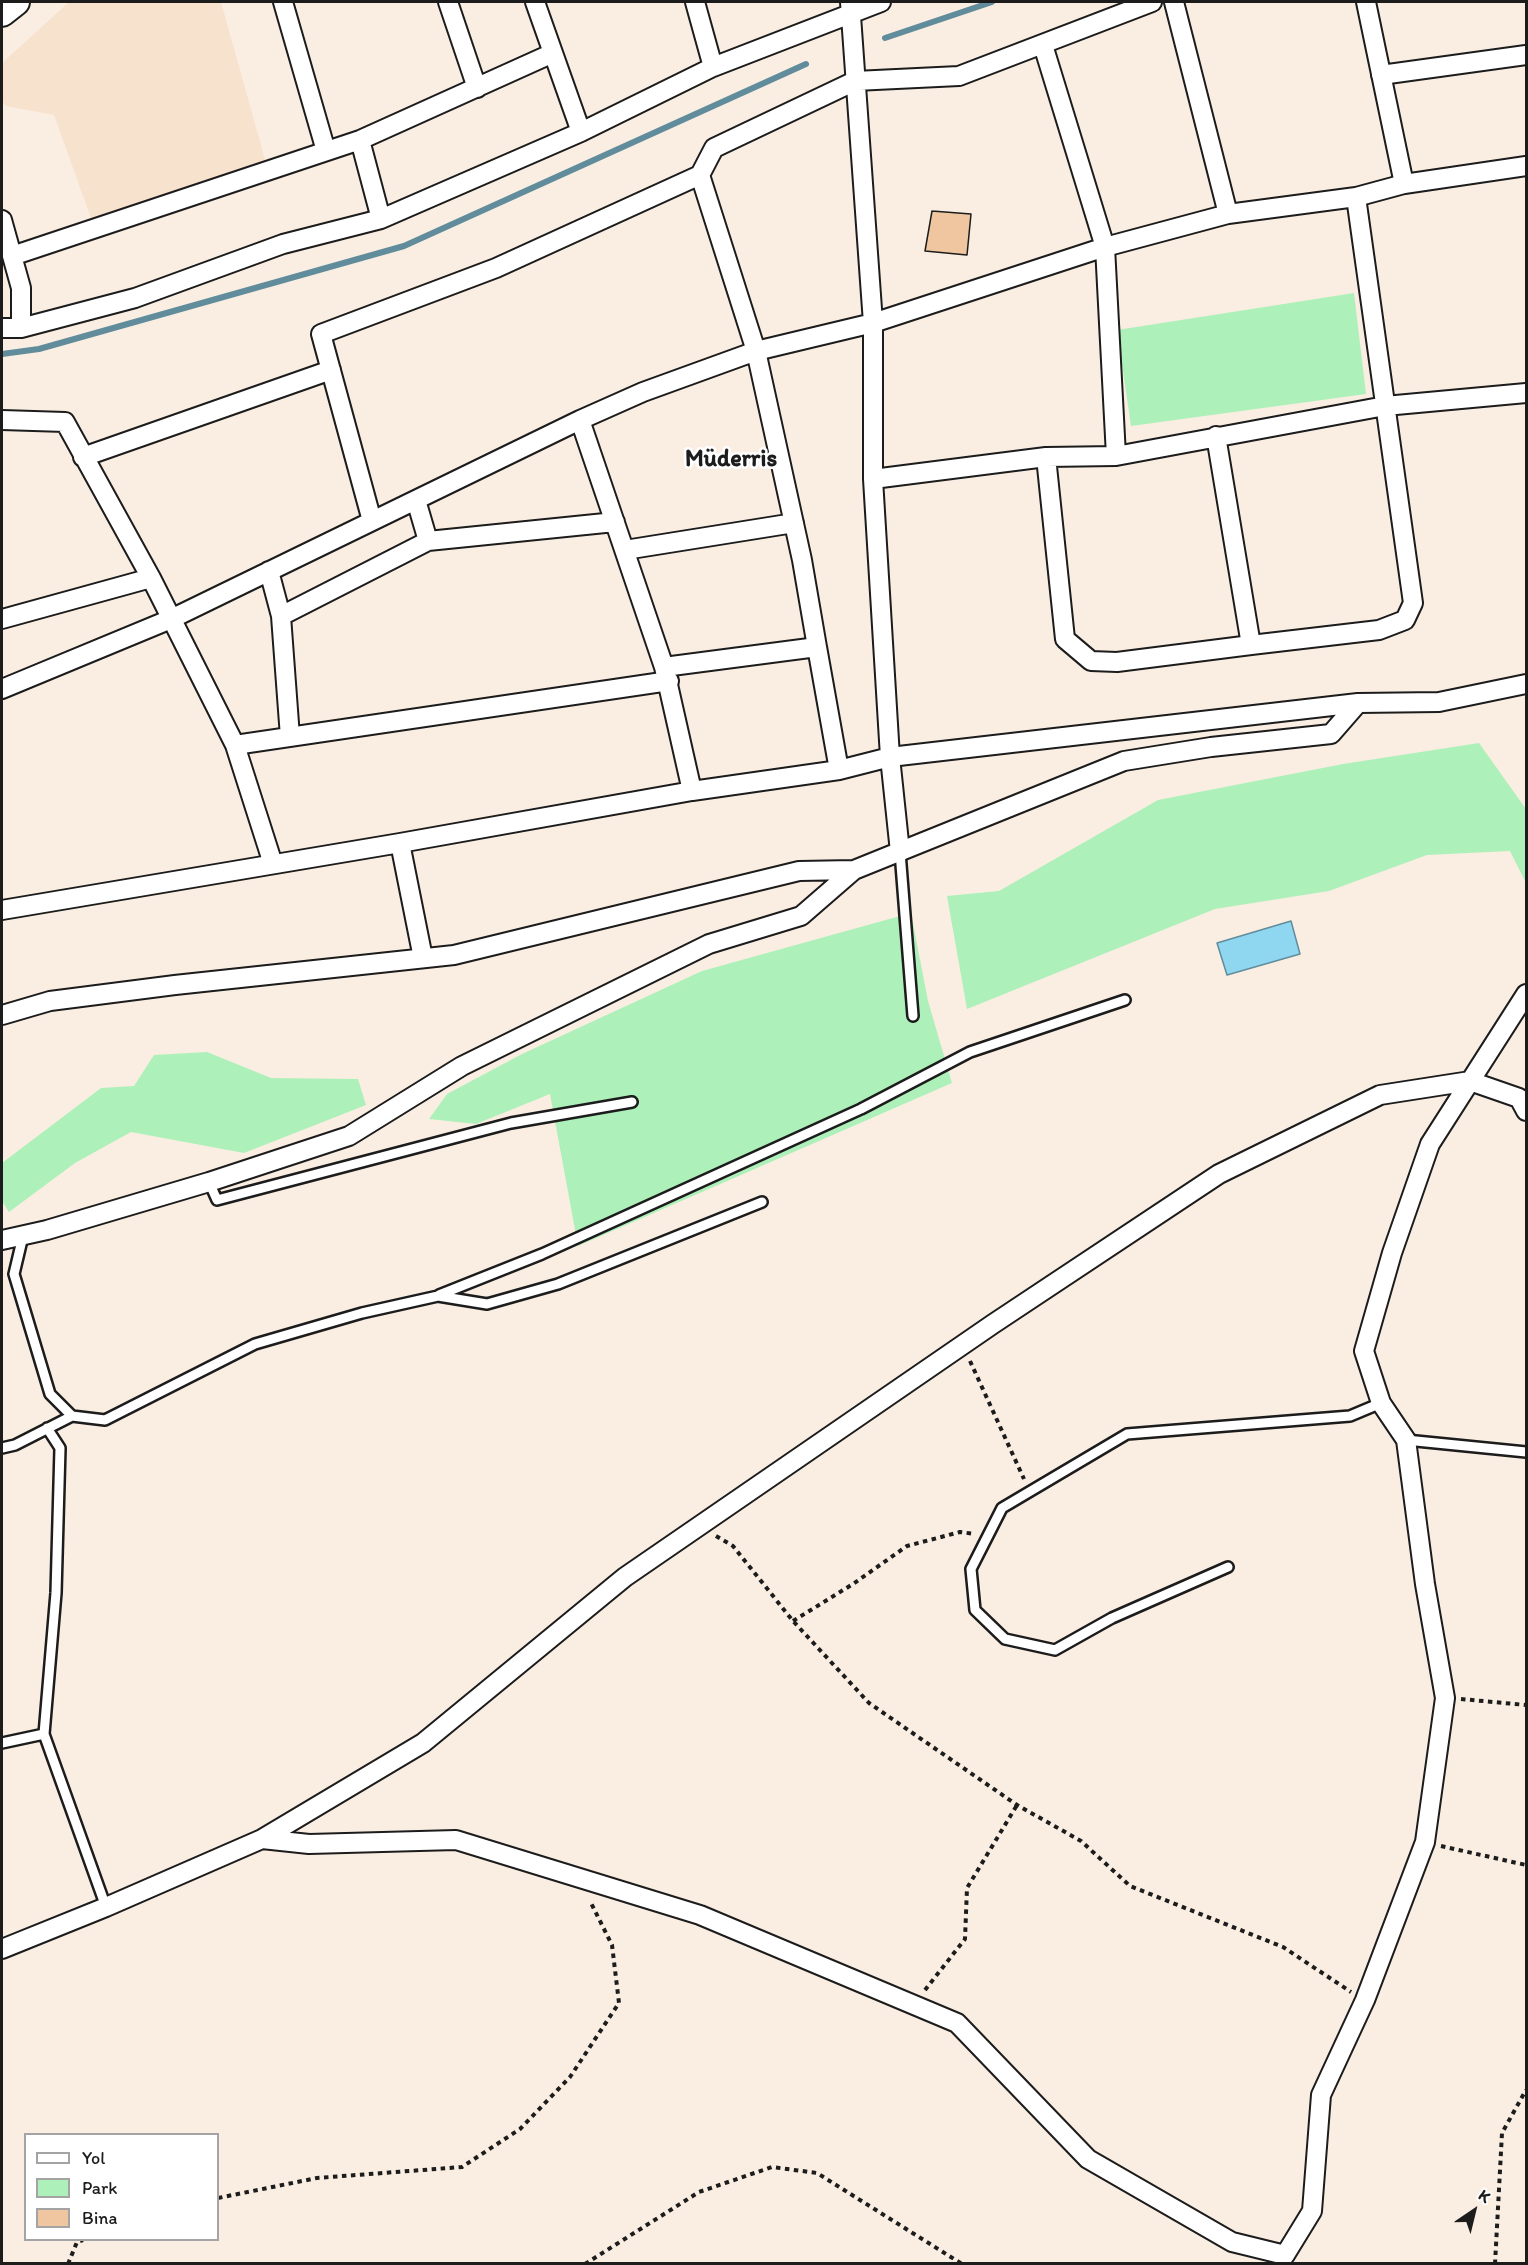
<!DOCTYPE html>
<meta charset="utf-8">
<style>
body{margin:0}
#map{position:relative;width:1528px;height:2265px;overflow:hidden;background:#faeee2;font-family:Itim,sans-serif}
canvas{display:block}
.frame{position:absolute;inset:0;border:3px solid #1c1c1c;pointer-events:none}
.legend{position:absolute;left:24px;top:2133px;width:195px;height:108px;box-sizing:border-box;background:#fff;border:2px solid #a4a4a4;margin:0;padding:8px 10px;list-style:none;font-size:18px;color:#1c1c1c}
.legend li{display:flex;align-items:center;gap:12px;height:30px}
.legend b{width:30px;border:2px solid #a4a4a4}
.north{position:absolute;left:1444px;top:2181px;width:60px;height:60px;-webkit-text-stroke:4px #fff;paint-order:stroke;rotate:35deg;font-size:16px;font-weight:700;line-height:24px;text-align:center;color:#1c1c1c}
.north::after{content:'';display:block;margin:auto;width:21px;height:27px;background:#1c1c1c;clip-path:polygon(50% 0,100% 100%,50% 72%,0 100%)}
</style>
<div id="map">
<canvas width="1528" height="2265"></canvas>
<div class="frame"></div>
<ul class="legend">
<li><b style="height:8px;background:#fff"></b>Yol</li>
<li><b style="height:16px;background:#aef0b9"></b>Park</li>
<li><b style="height:16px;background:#efc69f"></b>Bina</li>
</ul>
<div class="north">K</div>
</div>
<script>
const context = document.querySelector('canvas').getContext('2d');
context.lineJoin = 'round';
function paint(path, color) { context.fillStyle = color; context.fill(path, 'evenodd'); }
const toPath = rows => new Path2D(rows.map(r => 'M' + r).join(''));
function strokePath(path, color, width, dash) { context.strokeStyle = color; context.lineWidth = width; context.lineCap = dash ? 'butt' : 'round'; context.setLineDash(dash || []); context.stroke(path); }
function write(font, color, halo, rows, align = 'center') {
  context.font = font + ' Itim,sans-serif'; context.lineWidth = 5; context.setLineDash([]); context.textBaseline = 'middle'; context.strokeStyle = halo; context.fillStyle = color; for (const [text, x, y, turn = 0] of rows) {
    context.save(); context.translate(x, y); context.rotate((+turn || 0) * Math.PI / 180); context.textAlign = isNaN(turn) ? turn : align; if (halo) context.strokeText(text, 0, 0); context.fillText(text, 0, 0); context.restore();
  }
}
paint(toPath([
 [69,2,221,2,266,163,92,221,54,115,6,106,2,101,2,63]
]), '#f7e2ce');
paint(toPath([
 [1354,293,1366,394,1131,426,1117,330],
 [1479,743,1526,809,1526,883,1510,851,1427,855,1329,891,1215,909,967,1009,947,896,999,891,1158,800,1343,764],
 [911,913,928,1001,952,1083,578,1246,550,1094,476,1124,429,1119,447,1094,522,1054,702,971],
 [207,1052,271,1078,358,1079,366,1105,244,1153,131,1132,75,1163,9,1212,2,1201,2,1163,101,1088,134,1086,154,1055]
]), '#aef0b9');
const water = toPath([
 [1291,921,1300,954,1227,975,1217,943,1291,921]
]);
paint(water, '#8fd7f0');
strokePath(water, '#618c9b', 1.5);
strokePath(toPath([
 [885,38,992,2],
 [2,354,39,349,404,246,806,64]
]), '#618c9b', 6);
const building = toPath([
 [932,211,971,214,967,255,925,251,932,211]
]);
paint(building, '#efc69f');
strokePath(building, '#1c1c1c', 1.5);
const service = toPath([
 [900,852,913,1016],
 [209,1182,217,1200,511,1123,632,1102],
 [23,1236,14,1274,50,1394,72,1416,105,1420,255,1344,362,1313,438,1296,487,1304,558,1284,762,1202],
 [439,1295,542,1254,861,1109,970,1052,1125,1000],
 [47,1428,60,1448,56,1593,44,1734,106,1907],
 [1406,1440,1526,1452],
 [2,1448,15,1445,72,1416],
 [1228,1567,1112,1618,1055,1650,1005,1639,975,1610,971,1569,1002,1508,1127,1434,1350,1416,1381,1403],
 [2,1743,44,1734]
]);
const minor = toPath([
 [283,2,326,151],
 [448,2,477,88],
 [535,2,581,132],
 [695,2,713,67],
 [850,2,873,323,873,479,890,757,900,852],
 [1174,2,1228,214],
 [1366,2,1404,184],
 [1043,45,1105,247,1116,456],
 [1381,75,1526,55],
 [360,140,381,219],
 [2,220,21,288,21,328],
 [12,256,360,140,553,53],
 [2,328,21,328,135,298,283,244,381,219,581,132,713,67,881,2],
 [2,420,65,422,151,578,235,745,273,864],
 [580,420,664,667,692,791],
 [83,457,331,370],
 [1046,457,1065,639,1091,661,1117,662,1251,645,1216,436],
 [873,479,1046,457,1116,456,1385,406,1526,393],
 [416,500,428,541],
 [372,521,321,334,496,268,700,175,714,148,855,81,959,76,1152,2],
 [625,550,794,523],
 [269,571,281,616,290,737],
 [281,616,428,541,615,522],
 [2,619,151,578],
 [1251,645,1379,630,1405,620,1413,603,1356,197],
 [817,647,839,770],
 [664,667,817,647,802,560,756,351,700,175],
 [2,689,171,619,580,420,643,392,756,351,873,323,1105,247,1228,214,1356,197,1404,184,1526,166],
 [235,745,669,681],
 [400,843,423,958],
 [2,910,400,843,692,791,839,770,890,757,1358,703,1439,702,1526,684],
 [2,1015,50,1001,175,985,454,955,799,871,854,870,1124,761,1211,747,1331,734,1358,703],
 [2,1240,47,1230,209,1182,349,1136,462,1066,709,944,801,916,854,870],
 [262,1839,309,1844,456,1840,700,1915,957,2023,1088,2159,1232,2242,1285,2255,1312,2211,1321,2095,1365,2000,1425,1842,1445,1698,1425,1584,1406,1440,1381,1403,1364,1351,1392,1253,1430,1144,1526,994],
 [2,1949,106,1907,262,1839,423,1743,625,1577,993,1324,1219,1174,1380,1095,1470,1081,1519,1098,1526,1111]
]);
const secondary = toPath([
 [2,13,16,2]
]);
strokePath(service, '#1c1c1c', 14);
strokePath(minor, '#1c1c1c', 22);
strokePath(secondary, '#1c1c1c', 30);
strokePath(toPath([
 [970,1361,1024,1479],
 [716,1536,733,1546,793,1621,869,1703,1017,1805,1081,1841,1130,1886,1283,1947,1351,1992],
 [793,1621,853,1584,907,1546,960,1532,975,1534],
 [1461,1699,1526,1705],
 [1441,1846,1526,1865],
 [925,1990,965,1939,967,1888,1017,1805],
 [218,2198,317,2178,462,2167,520,2129,570,2077,619,2003,612,1945,590,1901],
 [68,2264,77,2242,83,2240],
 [585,2264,699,2192,772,2167,817,2173,962,2264],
 [1495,2264,1502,2133,1526,2090]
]), '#1c1c1c', 4, [4.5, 4.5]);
strokePath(service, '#fff', 9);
strokePath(minor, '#fff', 18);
strokePath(secondary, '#fff', 26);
write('bold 24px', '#1c1c1c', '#fff', [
 ["Müderris",731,460]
]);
</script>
